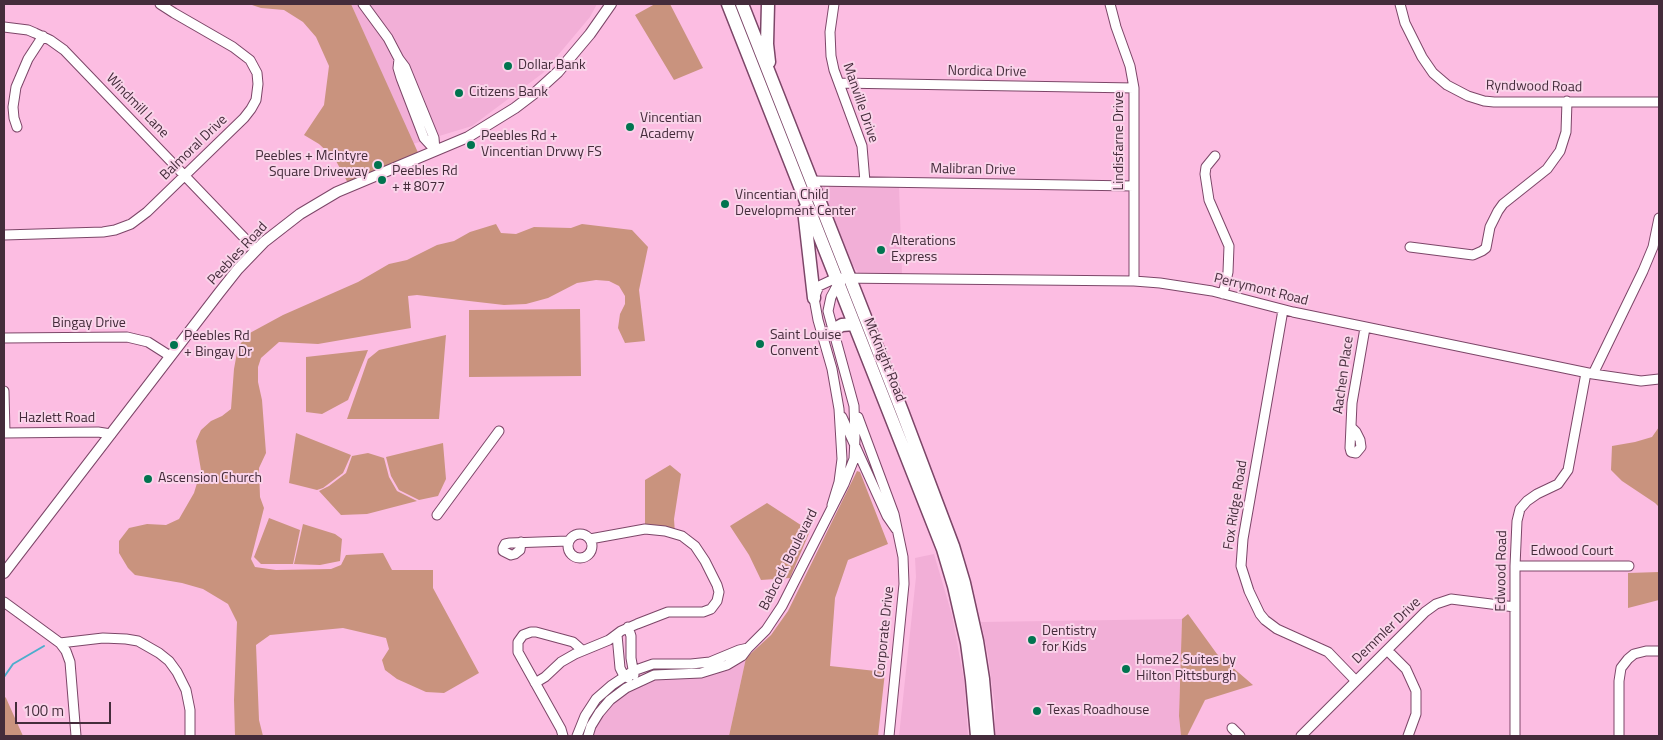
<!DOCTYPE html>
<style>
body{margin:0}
#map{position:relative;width:1663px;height:740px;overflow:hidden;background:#fcbde2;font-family:"Titillium Web",sans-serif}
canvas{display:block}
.frame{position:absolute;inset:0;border:5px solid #442c3b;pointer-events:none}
.scale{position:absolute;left:15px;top:702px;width:96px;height:22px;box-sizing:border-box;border:2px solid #442c3b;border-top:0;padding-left:6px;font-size:15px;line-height:18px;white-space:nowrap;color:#442c3b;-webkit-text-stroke:4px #fad4ea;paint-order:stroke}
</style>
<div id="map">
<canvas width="1663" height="740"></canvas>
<div class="frame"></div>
<div class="scale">100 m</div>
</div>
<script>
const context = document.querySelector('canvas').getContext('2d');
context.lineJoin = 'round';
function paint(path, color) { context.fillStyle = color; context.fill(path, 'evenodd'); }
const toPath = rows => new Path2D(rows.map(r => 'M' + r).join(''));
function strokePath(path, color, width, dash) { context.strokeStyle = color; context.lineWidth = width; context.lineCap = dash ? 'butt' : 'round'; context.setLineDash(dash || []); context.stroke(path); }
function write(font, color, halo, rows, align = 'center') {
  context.font = font + ' "Titillium Web",sans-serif'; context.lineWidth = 4; context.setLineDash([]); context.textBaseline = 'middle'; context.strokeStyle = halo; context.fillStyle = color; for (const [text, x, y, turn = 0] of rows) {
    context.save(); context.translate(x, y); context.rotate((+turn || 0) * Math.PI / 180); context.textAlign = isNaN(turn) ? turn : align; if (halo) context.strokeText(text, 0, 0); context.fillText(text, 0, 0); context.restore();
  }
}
paint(toPath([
 [351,4,597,4,590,17,543,73,472,126,413,144],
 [827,185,899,186,902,275,859,274,852,264,822,191,824,186],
 [934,554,952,615,964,680,968,736,899,736,916,577,915,558],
 [1182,619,1179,716,1181,736,995,736,995,708,988,655,981,622],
 [746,658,729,736,592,736,596,724,603,713,618,698,636,685,657,678,702,677,719,673]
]), '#f2afd7');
paint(toPath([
 [249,4,351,4,420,157,350,187,335,159,319,144,304,135,324,105,329,66,316,37,303,22,284,10,261,8],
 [655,4,670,4,703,68,674,80,635,15],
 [496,224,501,233,516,234,534,227,571,228,582,224,632,230,648,247,639,290,645,341,625,343,618,328,620,314,625,304,625,296,619,286,609,281,596,280,577,283,548,298,526,304,504,305,417,295,408,296,411,328,318,344,279,342,261,358,258,367,258,382,262,400,266,453,259,468,260,497,264,508,251,559,255,567,276,570,331,569,341,565,346,555,383,553,392,570,433,570,433,588,479,673,444,693,426,692,397,679,385,670,382,660,389,649,386,638,343,628,270,635,256,645,259,720,263,736,235,736,234,700,237,622,228,604,203,589,182,583,135,575,128,568,119,553,119,541,129,528,147,524,166,525,179,519,194,493,201,470,196,441,201,430,211,421,222,416,231,409,234,369,238,347,248,334,283,315,358,282,389,264,407,260,437,245,454,241,470,232],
 [580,309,581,376,469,377,469,310],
 [446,335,439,419,347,419,368,359,379,350],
 [368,350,348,400,322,414,306,412,306,357],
 [1659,427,1659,507,1655,503,1622,481,1611,470,1612,446,1635,442,1652,437],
 [296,433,351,455,343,473,323,488,317,490,289,483],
 [443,443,446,479,438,496,419,500,399,490,391,476,386,457],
 [368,453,384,458,389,477,397,491,417,501,367,514,341,515,319,491,329,486,346,473,352,456],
 [670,465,681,474,674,519,675,534,645,529,645,480],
 [857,471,860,472,888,544,848,560,835,598,830,666,885,672,878,736,729,736,746,658,771,635,788,611],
 [767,503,810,531,790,578,761,580,749,555,730,526],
 [269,518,300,530,293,564,261,564,254,557],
 [303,524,335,534,342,539,340,561,320,565,294,564],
 [1659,572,1659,600,1628,608,1628,573],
 [1188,614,1217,654,1253,685,1205,700,1187,736,1181,736,1179,716,1182,619],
 [4,696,6,698,23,736,4,736]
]), '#c9937e');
strokePath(toPath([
 [4,677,13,664,44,646]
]), '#4dadcc', 2);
const minor = toPath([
 [363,4,388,38,399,59,405,67,434,138,435,150],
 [834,4,830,32,831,56,834,70,862,146,865,182],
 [1110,4,1116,27,1130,66,1134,88,1134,281],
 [1400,4,1405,23,1422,57,1433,73,1447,85,1468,96,1484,101,1494,102,1659,102],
 [4,27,28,30,35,33,50,40,64,50,256,250],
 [399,59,398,68,401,78,424,138,435,150],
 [839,83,1134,88],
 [17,127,14,118,13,107,16,87,28,59,43,36],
 [1215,156,1206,167,1205,174,1209,200,1229,246,1228,272,1223,294],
 [812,181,1134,186],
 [4,235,103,232,115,230,131,224,147,212,244,118,251,109,256,100,258,84,257,73,250,60,233,47,174,13,160,4],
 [1410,247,1473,255,1482,251,1486,248,1490,227,1498,211,1503,204,1547,169,1560,151,1566,132,1567,101],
 [1283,310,1243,539,1241,566,1249,591,1260,614,1265,620,1277,629,1328,652,1356,681],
 [4,338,127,337,148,342,170,356],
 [1593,374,1643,271,1653,247,1659,218],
 [4,391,5,433],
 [842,417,887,516,896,529],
 [858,417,894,514,903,557,904,584,889,736],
 [1351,427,1356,432,1360,440,1361,447,1356,453,1351,452,1350,448,1352,403,1365,328],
 [4,433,98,432,111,434],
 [832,505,839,482,842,459,839,409,832,369,818,320,814,298,819,286,836,278,1134,281,1160,283,1212,291,1293,312,1593,374,1641,381,1659,379],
 [437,515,499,431],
 '568 546a12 12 0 1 1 24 0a12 12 0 1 1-24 0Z',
 [521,542,520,550,515,554,511,555,503,551,503,548,505,544,510,543,568,541],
 [1515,566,1629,566],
 [4,602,60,643,66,651,70,662,76,736],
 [628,627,631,636,631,658,634,675],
 [617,635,620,668,624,676,628,678],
 [60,643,103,638,126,639,138,641,159,653,169,661,177,672,186,690,190,710,190,736],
 [1387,650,1406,669,1416,691,1416,714,1408,736],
 [535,683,545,677,561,662,575,654,609,640,621,631,637,624,668,612,703,612,711,609,717,601,719,592,717,585,705,561,695,546,682,536,665,531,645,529,590,539],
 [1232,728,1240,736],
 [563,736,561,729,518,652,518,642,523,635,531,632,536,632,573,642,582,650],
 [577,736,585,716,596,699,612,685,633,671,653,664,691,664,710,662,739,650,748,648],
 [588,736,591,726,599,713,610,700,626,688,654,675,701,673,727,665,742,656,748,648,766,630,782,606,844,484,854,459,855,438,854,406,828,311,831,297,838,284,841,282],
 [1301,736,1425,612,1436,604,1451,599,1515,607],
 [1515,736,1515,566,1517,521,1520,509,1527,501,1537,494,1558,484,1568,470,1586,373],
 [1619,736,1619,681,1621,668,1628,659,1634,654,1646,651,1659,651]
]);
const major = toPath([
 [4,573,219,293,238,269,264,242,300,214,337,192,468,137,515,108,536,92,558,72,590,34,611,4]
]);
const highway = toPath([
 [728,4,943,549,954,586,967,643,972,680,977,736],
 [742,4,902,411,953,546,964,583,977,641,983,679,988,736],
 [768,4,767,44,769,62],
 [804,210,814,298],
 [833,330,842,325,854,324]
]);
strokePath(minor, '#7c4668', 11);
strokePath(major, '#7c4668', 12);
strokePath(highway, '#7c4668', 15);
strokePath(minor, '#fff', 9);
strokePath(major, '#fff', 10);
strokePath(highway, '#fff', 12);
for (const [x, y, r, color] of [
 [508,66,5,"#00744f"],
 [459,93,5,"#00744f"],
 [630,127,5,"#00744f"],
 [471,145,5,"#00744f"],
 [378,165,5,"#00744f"],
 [382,180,5,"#00744f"],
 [725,204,5,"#00744f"],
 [881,250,5,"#00744f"],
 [760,344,5,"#00744f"],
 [174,345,5,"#00744f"],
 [148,479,5,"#00744f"],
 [1032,640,5,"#00744f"],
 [1126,669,5,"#00744f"],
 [1037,711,5,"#00744f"]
]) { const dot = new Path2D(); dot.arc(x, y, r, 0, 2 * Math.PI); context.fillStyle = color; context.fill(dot); strokePath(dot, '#fad4ea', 2); }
write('14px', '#442c3b', '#fad4ea', [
 ["Dollar Bank",518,66],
 ["Citizens Bank",469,93],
 ["Vincentian",640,119],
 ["Academy",640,135],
 ["Peebles Rd +",481,137],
 ["Vincentian Drvwy FS",481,153],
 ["Peebles + McIntyre",368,157,"right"],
 ["Square Driveway",368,173,"right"],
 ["Peebles Rd",392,172],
 ["+ # 8077",392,188],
 ["Vincentian Child",735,196],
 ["Development Center",735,212],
 ["Alterations",891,242],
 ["Express",891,258],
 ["Saint Louise",770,336],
 ["Convent",770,352],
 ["Peebles Rd",184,337],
 ["+ Bingay Dr",184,353],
 ["Ascension Church",158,479],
 ["Dentistry",1042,632],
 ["for Kids",1042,648],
 ["Home2 Suites by",1136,661],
 ["Hilton Pittsburgh",1136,677],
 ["Texas Roadhouse",1047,711]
], 'left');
write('14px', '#442c3b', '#fad4ea', [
 ["Nordica Drive",987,72,1],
 ["Ryndwood Road",1534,87,1],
 ["Manville Drive",860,103,71],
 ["Windmill Lane",137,106,46],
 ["Lindisfarne Drive",1120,141,-90],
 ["Balmoral Drive",194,148,-44],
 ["Malibran Drive",973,170,1],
 ["Peebles Road",238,254,-47],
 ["Perrymont Road",1261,290,14],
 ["Bingay Drive",89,324],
 ["McKnight Road",884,360,68],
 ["Aachen Place",1344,375,-82],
 ["Hazlett Road",57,419],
 ["Fox Ridge Road",1236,505,-81],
 ["Edwood Court",1572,552],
 ["Babcock Boulevard",789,560,-63],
 ["Edwood Road",1502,571,-89],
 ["Demmler Drive",1387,631,-44],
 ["Corporate Drive",885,632,-84]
]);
</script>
